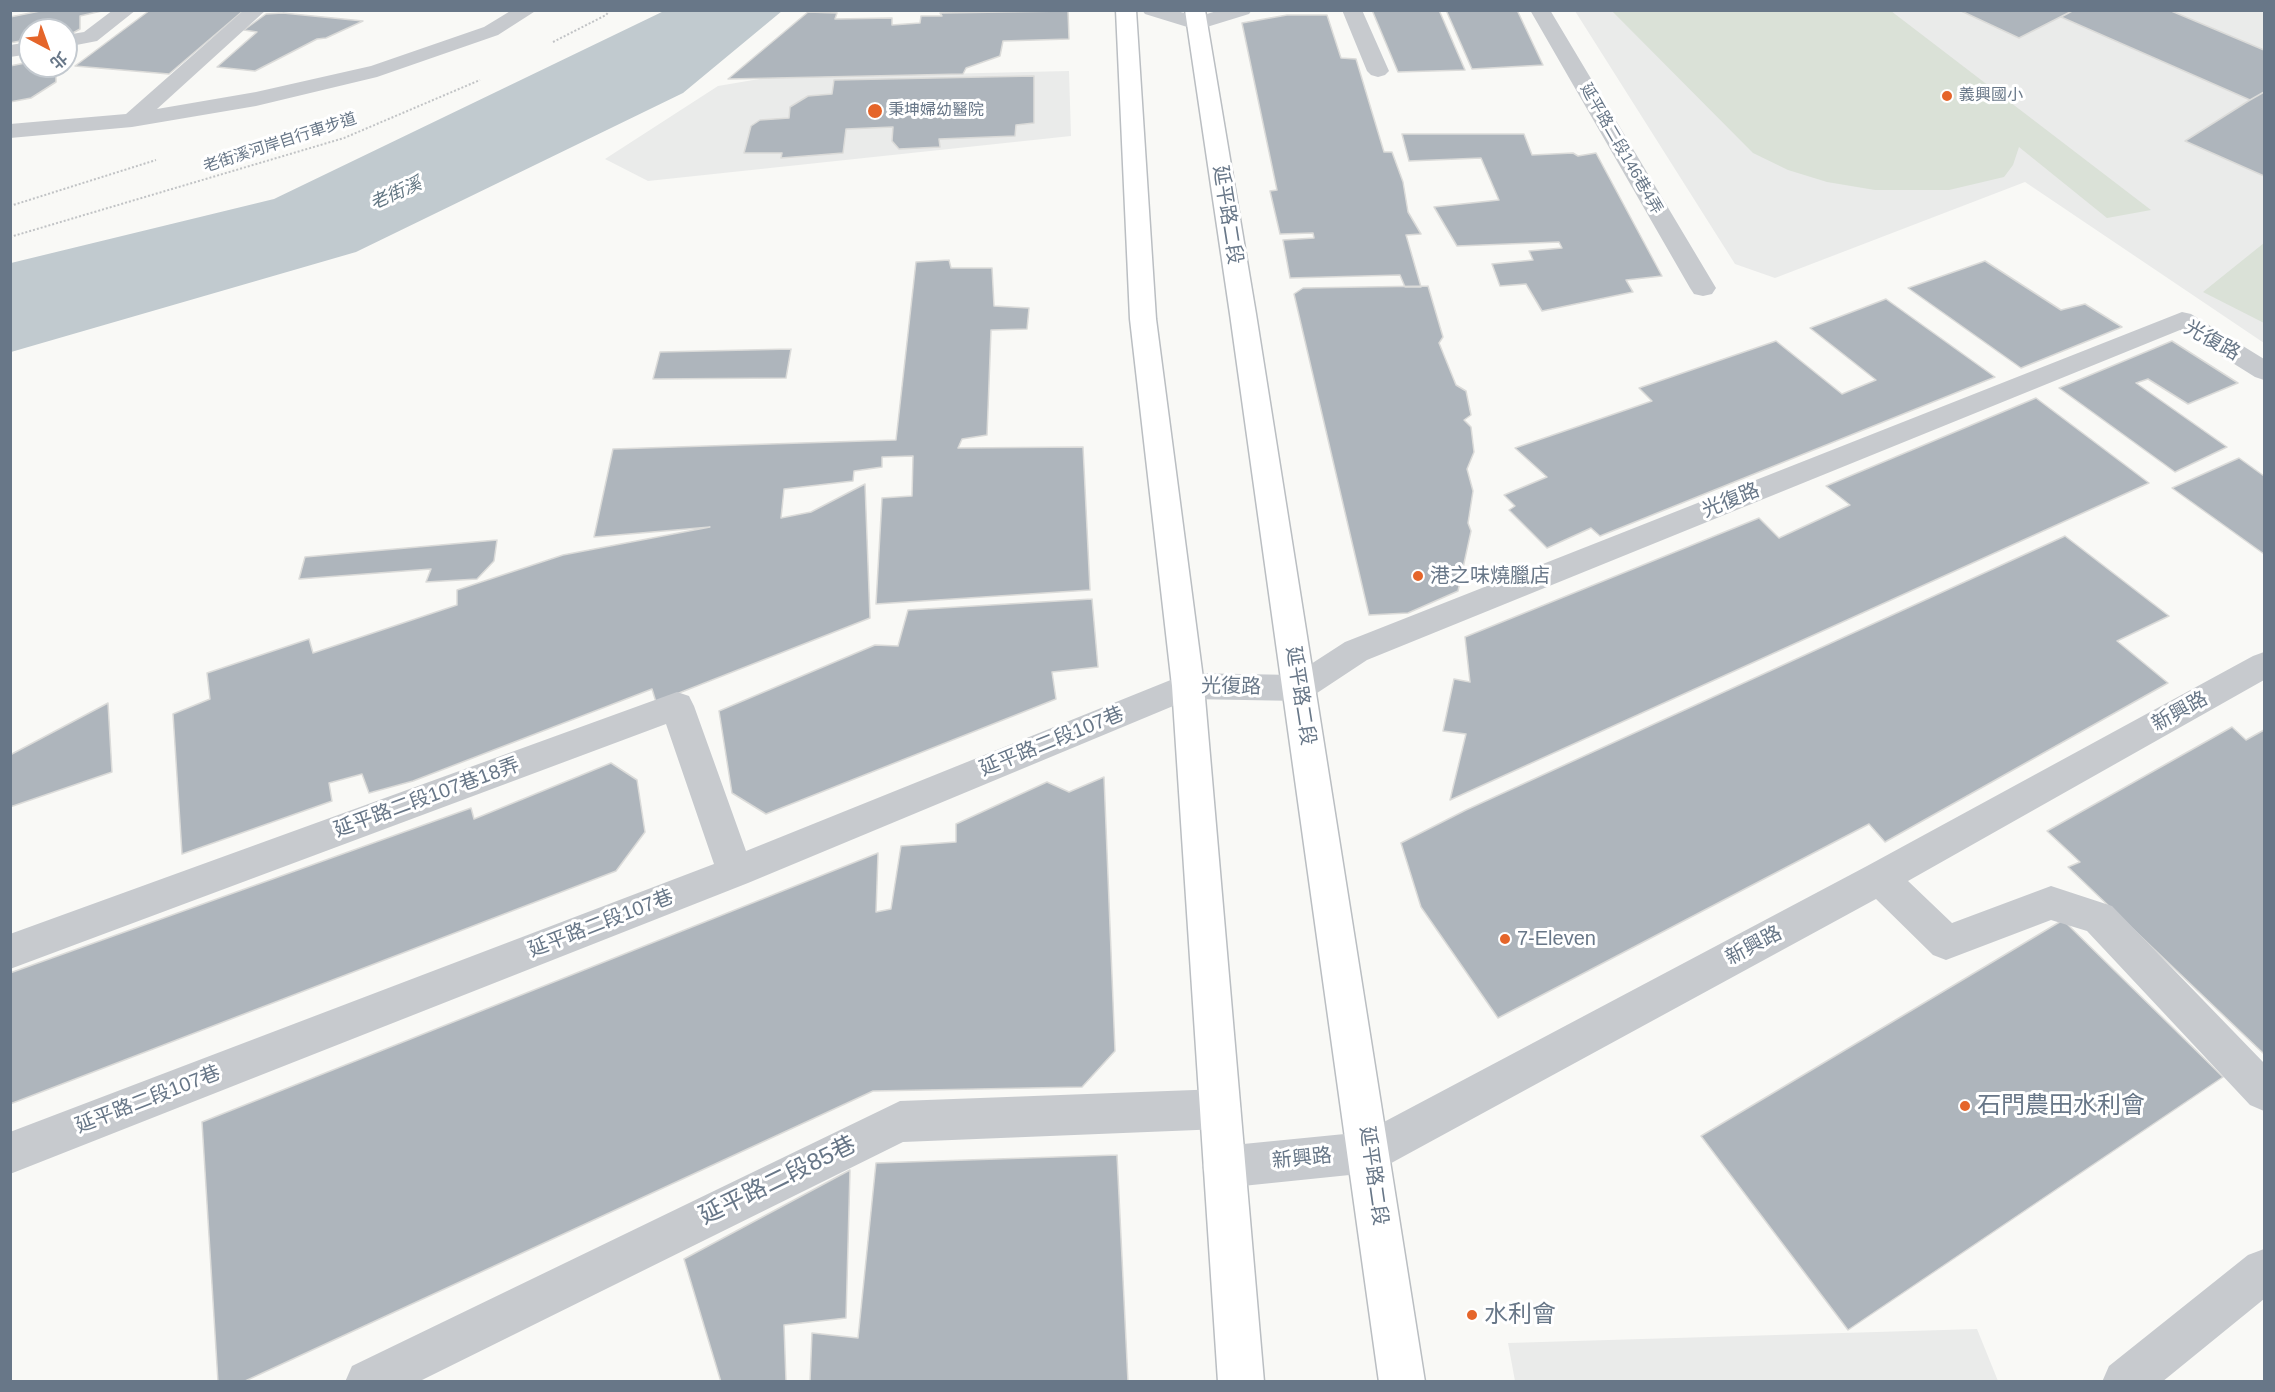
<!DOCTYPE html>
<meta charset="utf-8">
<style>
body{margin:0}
#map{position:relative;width:2275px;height:1392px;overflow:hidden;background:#f9f9f6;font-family:Arial,"Noto Sans TC",sans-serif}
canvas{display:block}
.frame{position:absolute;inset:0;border:12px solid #687788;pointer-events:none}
.north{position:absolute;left:18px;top:18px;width:60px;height:60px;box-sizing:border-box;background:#fff;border:2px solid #c3c9cf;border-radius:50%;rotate:139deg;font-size:16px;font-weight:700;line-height:24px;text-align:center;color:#687788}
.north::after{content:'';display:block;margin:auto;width:21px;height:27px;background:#e5652a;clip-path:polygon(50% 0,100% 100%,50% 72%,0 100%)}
</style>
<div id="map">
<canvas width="2275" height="1392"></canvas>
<div class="frame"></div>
<div class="north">北</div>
</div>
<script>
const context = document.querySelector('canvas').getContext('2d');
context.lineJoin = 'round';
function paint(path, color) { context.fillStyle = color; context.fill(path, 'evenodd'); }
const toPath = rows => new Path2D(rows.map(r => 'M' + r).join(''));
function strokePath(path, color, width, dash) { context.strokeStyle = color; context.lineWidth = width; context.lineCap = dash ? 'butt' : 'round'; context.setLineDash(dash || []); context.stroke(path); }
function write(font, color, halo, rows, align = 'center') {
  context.font = font + ' Arial,"Noto Sans TC",sans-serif'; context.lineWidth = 6; context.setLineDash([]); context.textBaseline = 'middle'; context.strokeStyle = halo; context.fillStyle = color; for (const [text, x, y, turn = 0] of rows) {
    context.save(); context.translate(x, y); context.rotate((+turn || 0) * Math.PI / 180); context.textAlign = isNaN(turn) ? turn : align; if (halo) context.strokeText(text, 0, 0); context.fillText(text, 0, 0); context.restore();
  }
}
paint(toPath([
 [1575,11,2264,11,2264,343,2025,182,1775,278,1735,264],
 [1069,71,1071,136,648,181,605,159,718,86,765,78],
 [1977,1329,1998,1381,1515,1381,1508,1343]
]), '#eaebea');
paint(toPath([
 [1612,11,1891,11,2151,210,2107,218,2019,147,2013,165,2004,177,1949,190,1875,190,1827,182,1788,170,1753,153],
 [2264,243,2264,323,2203,292]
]), '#dae1d7');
paint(toPath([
 [666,10,782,11,683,93,356,252,11,352,11,263,274,199]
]), '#c1cacf');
const building = toPath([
 [45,10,106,10,80,16,80,29,71,34,66,35,66,30,30,30,30,39,10,43,10,17,45,10],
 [150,10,244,10,169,74,75,66,150,10],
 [1372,10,1439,10,1465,70,1398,72,1372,10],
 [1446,10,1517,10,1543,65,1472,69,1446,10],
 [1959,10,2074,10,2019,38,1959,10],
 [2074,10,2169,10,2264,50,2264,92,2250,100,2061,17,2074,10],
 [1068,11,1069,39,1003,41,1000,56,966,68,963,74,728,79,808,12,837,13,835,19,892,18,892,25,920,23,921,16,942,16,940,13,1068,11],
 [283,13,363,21,326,38,317,39,255,71,217,67,257,32,244,30,266,14,283,13],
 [1287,15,1327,15,1341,58,1356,59,1384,152,1392,152,1403,182,1408,212,1421,234,1406,235,1421,287,1405,287,1400,275,1290,278,1283,240,1314,238,1313,233,1280,234,1270,191,1277,190,1242,23,1287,15],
 [30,62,30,66,56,66,56,82,31,98,10,102,10,66,30,62],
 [1034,76,1034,123,1016,125,1015,136,939,139,940,147,899,149,892,141,893,127,846,129,843,153,781,158,782,153,744,153,751,126,760,120,789,118,790,107,808,96,832,94,834,80,1034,76],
 [2264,92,2264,176,2185,141,2250,100,2264,92],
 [1402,134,1524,134,1532,155,1573,153,1578,156,1596,153,1662,276,1626,280,1633,292,1542,311,1526,284,1500,286,1492,264,1533,260,1529,251,1562,248,1559,242,1457,246,1434,207,1499,200,1481,158,1409,161,1402,134],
 [949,260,951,268,992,268,994,306,1029,308,1027,329,991,330,987,435,962,439,958,448,1083,447,1090,590,876,604,882,498,912,496,913,456,882,457,882,467,854,471,853,481,784,489,781,518,811,512,865,484,870,618,656,702,652,689,413,781,369,793,362,774,329,783,332,801,182,854,173,714,210,699,207,673,309,639,313,653,457,605,457,590,563,555,710,527,594,537,613,449,896,440,916,262,949,260],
 [1985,261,2061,310,2085,304,2122,327,2021,368,1908,288,1985,261],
 [1428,286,1443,337,1439,343,1456,385,1466,391,1471,415,1464,420,1471,427,1474,452,1467,469,1473,491,1468,523,1471,531,1458,591,1408,613,1369,615,1294,294,1303,288,1428,286],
 [1886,299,1995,377,1600,536,1591,528,1547,548,1509,510,1515,506,1504,495,1547,477,1515,448,1652,401,1639,388,1776,341,1842,394,1876,380,1810,328,1886,299],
 [2172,341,2238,383,2188,404,2148,379,2136,383,2227,447,2175,472,2059,388,2172,341],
 [791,349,786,378,653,379,660,352,791,349],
 [2036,398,2149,483,1450,800,1466,734,1443,731,1454,679,1470,682,1465,637,1759,518,1779,538,1850,505,1826,486,2036,398],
 [2239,458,2264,476,2264,554,2172,488,2239,458],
 [2065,536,2169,616,2117,641,2168,683,1885,842,1869,824,1498,1018,1421,907,1401,843,1466,810,2065,536],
 [497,540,494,561,477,579,426,582,431,569,299,579,305,557,497,540],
 [1092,599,1098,667,1052,672,1056,699,766,814,732,793,719,711,875,645,898,646,908,610,1092,599],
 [108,703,112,772,10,807,10,755,108,703],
 [2232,727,2246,740,2264,730,2264,1054,2068,867,2080,862,2047,831,2232,727],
 [611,763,637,780,645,832,616,871,10,1104,10,973,471,808,474,819,611,763],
 [1104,777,1115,1051,1082,1087,873,1091,243,1382,218,1382,202,1122,878,853,876,912,891,909,901,846,956,842,956,824,1047,782,1069,792,1104,777],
 [2063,920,2223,1077,1848,1330,1701,1136,2063,920],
 [1117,1155,1128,1382,810,1382,812,1333,858,1338,876,1163,1117,1155],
 [850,1170,846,1318,784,1325,786,1382,721,1382,684,1259,850,1170]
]);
paint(building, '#aeb5bc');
strokePath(building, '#dbdbd9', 1.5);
const major = toPath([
 [1116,10,1136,10,1156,319,1204,686,1264,1382,1218,1382,1172,686,1130,319,1116,10],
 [1185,10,1205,10,1256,314,1425,1382,1379,1382,1230,314,1185,10]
]);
strokePath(major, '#babec2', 3);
strokePath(toPath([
 [553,42,606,15,610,10],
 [10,206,156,160],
 [10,237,344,138,480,80]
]), '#c1c3c5', 2, [2, 2]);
paint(toPath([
 [113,10,136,10,97,41,66,47,66,35,84,32,113,10],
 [244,10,266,10,157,109,256,92,371,66,484,27,512,10,537,10,498,35,377,77,256,106,132,127,10,138,10,124,126,114,244,10],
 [1142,10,1174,10,1197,17,1220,10,1252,10,1249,14,1197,30,1145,14,1142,10],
 [1342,10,1362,10,1389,71,1385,75,1378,77,1371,75,1367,71,1342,10],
 [1530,10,1550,10,1716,288,1712,294,1703,296,1694,294,1690,288,1530,10],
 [30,42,30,54,10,57,10,45,30,42],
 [2182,312,2191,314,2264,359,2264,380,2255,377,2180,330,1367,660,1311,697,1299,701,1190,699,748,883,10,1174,10,1132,714,864,666,724,10,969,10,934,677,692,689,696,694,706,746,851,1188,673,1294,675,1345,642,2182,312],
 [2264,652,2264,680,1908,881,1952,923,2051,886,2112,906,2264,1063,2264,1111,2250,1105,2087,931,2051,920,1946,960,1933,955,1876,899,1384,1167,1369,1173,1223,1188,1208,1182,1202,1167,1208,1152,1223,1146,1365,1132,1867,866,2253,656,2264,652],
 [1221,1089,1235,1095,1241,1109,1235,1123,1221,1129,903,1142,418,1382,345,1382,352,1366,900,1101,1221,1089],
 [2264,1249,2264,1299,2162,1382,2102,1382,2109,1366,2248,1255,2264,1249]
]), '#c7cace');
paint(major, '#fff');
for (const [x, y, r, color] of [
 [1947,96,6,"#e5652a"],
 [875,111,8,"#e5652a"],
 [1418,576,6,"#e5652a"],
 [1505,939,6,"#e5652a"],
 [1965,1106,6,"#e5652a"],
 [1472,1315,6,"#e5652a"]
]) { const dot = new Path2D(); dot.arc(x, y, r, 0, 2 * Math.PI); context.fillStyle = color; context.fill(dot); strokePath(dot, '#fff', 2); }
write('16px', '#687788', '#fff', [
 ["義興國小",1959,96],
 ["秉坤婦幼醫院",888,111]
], 'left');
write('16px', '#687788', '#fff', [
 ["老街溪河岸自行車步道",280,143,-18],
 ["延平路二段146巷4弄",1621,149,60]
]);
write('italic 18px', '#637783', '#fff', [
 ["老街溪",396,194,-24]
]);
write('20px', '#687788', '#fff', [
 ["延平路二段",1227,215,81],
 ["光復路",2212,341,29],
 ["光復路",1731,501,-22],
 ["光復路",1231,687,1],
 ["延平路二段",1300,696,81],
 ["新興路",2180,712,-29],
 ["延平路二段107巷",1052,742,-22],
 ["延平路二段107巷18弄",427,798,-20],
 ["延平路二段107巷",601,924,-21],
 ["新興路",1754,946,-28],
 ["延平路二段107巷",148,1100,-21],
 ["新興路",1302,1159,-6],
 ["延平路二段",1373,1176,82]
]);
write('20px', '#687788', '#fff', [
 ["港之味燒臘店",1430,576],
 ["7-Eleven",1517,939]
], 'left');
write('24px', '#687788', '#fff', [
 ["石門農田水利會",1977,1106],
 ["水利會",1484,1315]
], 'left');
write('24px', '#687788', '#fff', [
 ["延平路二段85巷",778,1181,-26]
]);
</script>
